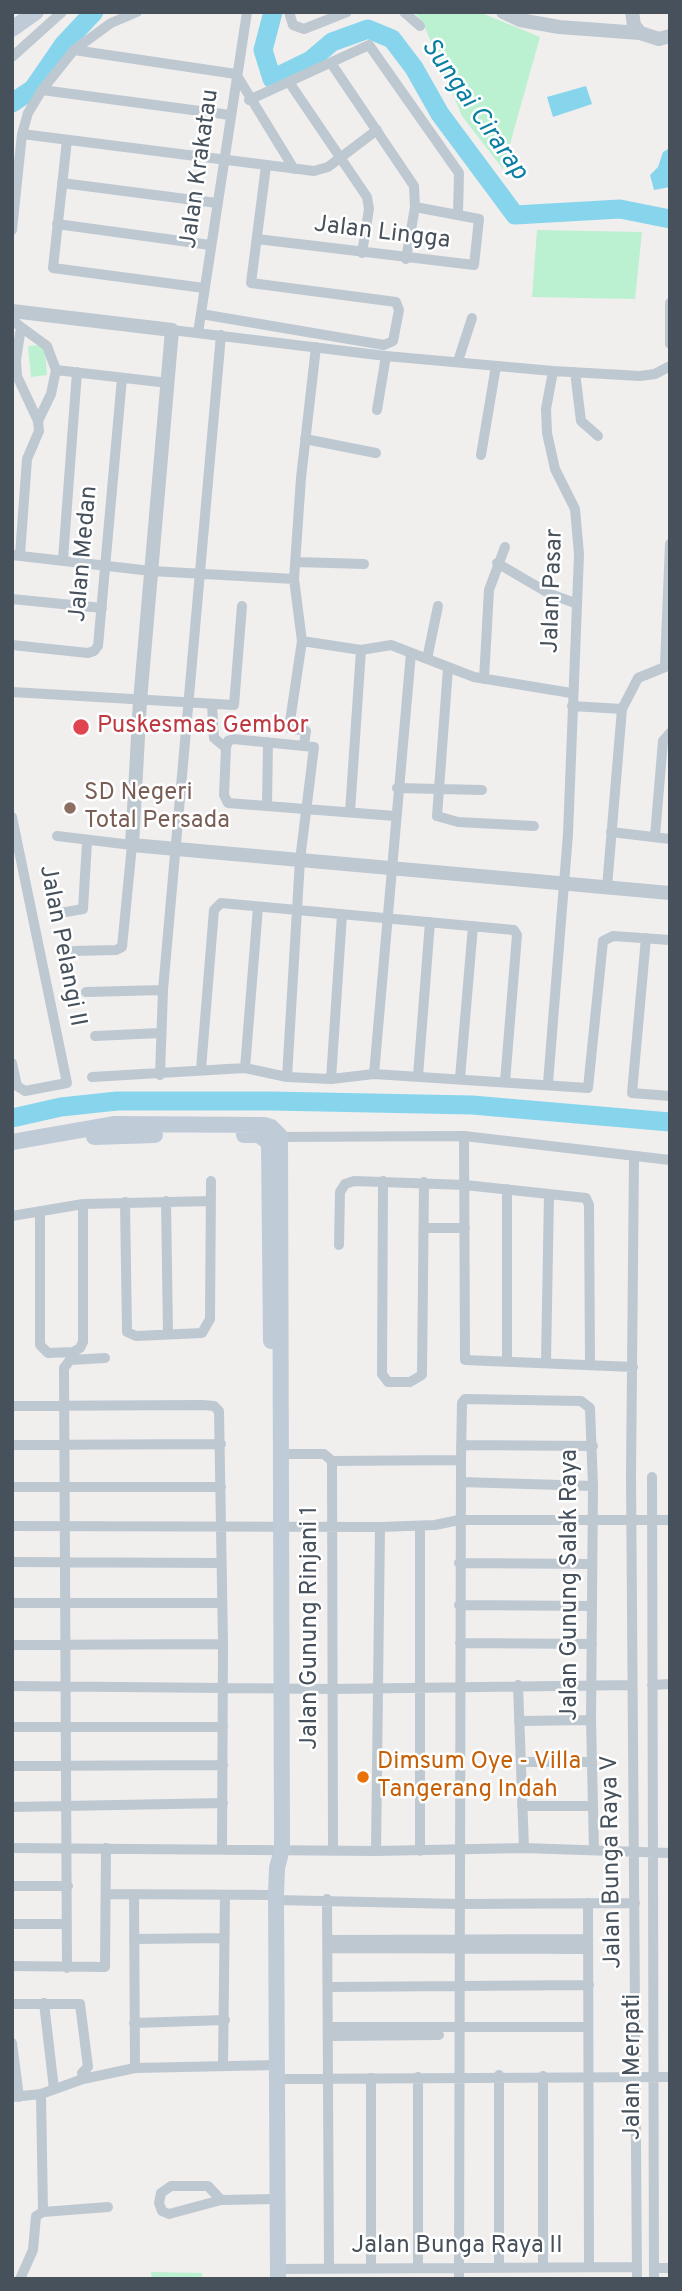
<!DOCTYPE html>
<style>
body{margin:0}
#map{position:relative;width:682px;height:2291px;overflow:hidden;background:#f1eeee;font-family:Overpass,sans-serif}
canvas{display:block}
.frame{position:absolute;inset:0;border:14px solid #46515c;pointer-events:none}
</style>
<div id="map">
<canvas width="682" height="2291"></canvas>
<div class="frame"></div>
</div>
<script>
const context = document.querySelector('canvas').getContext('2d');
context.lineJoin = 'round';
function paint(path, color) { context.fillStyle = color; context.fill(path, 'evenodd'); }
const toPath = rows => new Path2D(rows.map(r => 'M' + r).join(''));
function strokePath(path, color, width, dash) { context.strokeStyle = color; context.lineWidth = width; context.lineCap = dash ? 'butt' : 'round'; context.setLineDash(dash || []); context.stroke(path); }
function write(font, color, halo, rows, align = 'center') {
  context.font = font + ' Overpass,sans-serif'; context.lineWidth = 5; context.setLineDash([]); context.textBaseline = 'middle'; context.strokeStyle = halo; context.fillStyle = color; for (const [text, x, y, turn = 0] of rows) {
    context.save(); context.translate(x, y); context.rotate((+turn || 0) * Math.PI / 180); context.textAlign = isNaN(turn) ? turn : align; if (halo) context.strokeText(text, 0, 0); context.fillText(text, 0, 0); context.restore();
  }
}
paint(toPath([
 [414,12,479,12,540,37,503,169,462,116,423,23],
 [537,230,642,232,635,299,532,297],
 [41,345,45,350,47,375,31,377,28,346],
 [151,2272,202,2273,202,2279,152,2279]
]), '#bbf0d1');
paint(toPath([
 [586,86,592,104,553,117,547,97],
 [670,148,670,187,654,190,650,175,658,167,663,152]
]), '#87d5ed');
strokePath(toPath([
 [273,12,263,50,272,79,311,60,332,42,368,29,392,39,414,68,440,114,515,215,620,209,670,219],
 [12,103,33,89,64,44,94,12],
 [12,1118,61,1107,117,1101,271,1101,472,1105,670,1122]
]), '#87d5ed', 19);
strokePath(toPath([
 [289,12,293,25,304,29,347,12],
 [404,12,420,26],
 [74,50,111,23,137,12],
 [12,57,62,12],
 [331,63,414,186,415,207,406,259],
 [289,82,367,197,369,209,362,253],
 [42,90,230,115],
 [249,100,369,45,459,173,458,214],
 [22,134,314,171,328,167,377,130],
 [67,140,53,268,204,288],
 [62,183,217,203],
 [57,224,210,245],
 [12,230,22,134,28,113,42,90,74,50,236,74,294,169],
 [257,239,474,265,479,219,415,207],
 [670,303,670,344],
 [201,314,384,345,393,341,399,310,396,302,251,283,266,166],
 [12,320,21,327,16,360,17,376,38,421,39,431,27,459,20,555],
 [21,327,47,346,56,370,51,394,38,421],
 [172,330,386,356,553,371,640,376,655,374,670,366],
 [198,333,247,12],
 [316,347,301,478,294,579,302,641,361,650,391,645,474,677,571,693],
 [458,361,472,318],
 [56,370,168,383],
 [575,372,581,421,598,436],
 [377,410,386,356],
 [305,439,376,453],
 [481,455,496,366],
 [12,555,151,571,294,579],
 [63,559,77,372],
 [296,562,364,564],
 [497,563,550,594,575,603],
 [12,599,102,608],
 [302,641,289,728,306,731,304,745],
 [12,645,88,653,94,651,98,646,122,378],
 [427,659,438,606],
 [665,665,670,544],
 [448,668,437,816,458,822,534,826],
 [484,679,489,590,505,547],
 [12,692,234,705,242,606],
 [212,705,214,738,226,748,224,795,228,803,395,816],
 [572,706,622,709],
 [226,748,228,741,233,739,314,747,300,860,287,1077],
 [397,788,482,790],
 [267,805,268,742],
 [350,812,361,650],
 [12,817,67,1083,25,1091,17,1086,12,1063],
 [611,832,670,839],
 [57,836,132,845,122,947,116,950,74,951],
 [655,836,663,741,670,733],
 [607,887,622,709,638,678,670,665],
 [60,913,83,909,87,842],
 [646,938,632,1093,670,1096],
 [86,992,163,990],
 [95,1036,160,1033],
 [245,1068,258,907],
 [201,1069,214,910,221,903,514,930,517,935,505,1082],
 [374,1074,411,653],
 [160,1075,163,990,221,335],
 [418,1076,430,922],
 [92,1077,245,1068,287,1077,331,1079,374,1074,588,1088,603,941,613,936,670,940],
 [460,1078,473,926],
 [331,1079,342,915],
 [548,1083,568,834,579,554,575,509,555,469,547,433,546,409,553,371],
 [464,1136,465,1360,633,1367],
 [275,1137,464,1136,670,1160],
 [634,1156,631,1475,637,2279],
 [383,1181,382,1374,388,1382,410,1382,422,1375,424,1182],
 [166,1201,168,1334],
 [125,1202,127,1332,136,1336,202,1333,210,1319,211,1181],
 [40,1211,40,1345,48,1353,73,1352,80,1348,83,1342,83,1204],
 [12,1216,83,1204,211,1201],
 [425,1228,465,1228],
 [339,1245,340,1192,345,1184,354,1181,465,1185,586,1198,589,1205,590,1364],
 [507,1361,507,1189],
 [546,1362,549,1194],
 [12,1406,202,1405,214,1406,219,1411,223,1644,222,1848],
 [12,1445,221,1444],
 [461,1445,593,1446],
 [281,1454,324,1454,332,1461,333,1851],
 [461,1460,462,1403,465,1399,581,1401,590,1408,593,1486,591,1720,594,1850],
 [332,1461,461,1460,459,2279],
 [652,1477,654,2279],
 [461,1482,593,1486],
 [12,1487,221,1487],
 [12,1526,380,1527,435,1525,459,1520,670,1520],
 [12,1562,221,1563],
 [459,1563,592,1564],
 [12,1603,222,1603],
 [459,1605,592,1606],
 [460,1643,592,1644],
 [12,1645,223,1644],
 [518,1685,524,1848],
 [652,1685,670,1684],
 [12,1686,332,1689,632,1685],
 [519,1721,591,1720],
 [12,1727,223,1727],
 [521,1762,592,1762],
 [12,1766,223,1765],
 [522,1806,592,1806],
 [12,1807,223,1803],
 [12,1848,376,1851,524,1848,670,1853],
 [376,1851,380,1527],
 [420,1851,420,1526],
 [12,1886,68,1886],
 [106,1894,276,1895],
 [134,1894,135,2068,277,2065],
 [327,1899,329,2268],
 [276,1900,458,1904,635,1903],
 [588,1903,589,2267],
 [12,1924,67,1924],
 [134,1939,224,1938],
 [329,1940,588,1939],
 [329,1948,588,1949],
 [12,1966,105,1967,106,1848],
 [67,1968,64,1368,70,1360,105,1358],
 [329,1987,589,1985],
 [44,2003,54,2089],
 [12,2004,80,2004,88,2067,82,2073,83,2079],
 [134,2023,225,2020],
 [329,2027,588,2027],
 [330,2036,439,2035],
 [12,2043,19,2097],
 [223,2065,225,1895],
 [543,2076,543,2268],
 [418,2077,418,2266],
 [371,2078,371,2268],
 [277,2079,670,2077],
 [41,2094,43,2212],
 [12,2097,41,2094,83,2079,135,2068],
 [221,2200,208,2186,171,2186,161,2193,159,2203,162,2211,169,2214,221,2200,277,2199],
 [499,2267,499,2075],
 [654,2268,670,2268],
 [278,2269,636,2267],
 [20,2279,33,2250,36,2216,43,2212,108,2207]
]), '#bec8d1', 10);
strokePath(toPath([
 [503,12,520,20,559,27,640,33],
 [632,12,634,25,640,33,659,39,670,36],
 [12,311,172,330,140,701,132,845,670,893]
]), '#bec8d1', 14);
strokePath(toPath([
 [12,29,36,12],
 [244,1135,259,1135,269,1143,271,1341],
 [94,1137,155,1135],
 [12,1142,115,1124,264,1125,271,1127,280,1136,282,1849,277,1868,276,1895,278,2279]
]), '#c0cbd8', 16);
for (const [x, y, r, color] of [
 [81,727,9,"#e0444e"],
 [70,808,7,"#8d6e63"],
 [363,1777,7,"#e8710a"]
]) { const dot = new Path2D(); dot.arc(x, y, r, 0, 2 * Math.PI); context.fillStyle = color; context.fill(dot); strokePath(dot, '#fff', 2.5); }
write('24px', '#46515c', '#fff', [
 ["Jalan Krakatau",201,169,-82],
 ["Jalan Lingga",382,234,7],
 ["Jalan Medan",85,554,-85],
 ["Jalan Pasar",554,591,-88],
 ["Jalan Pelangi II",61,946,79],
 ["Jalan Gunung Salak Raya",571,1585,-90],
 ["Jalan Gunung Rinjani 1",311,1628,-90],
 ["Jalan Bunga Raya V",613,1862,-91],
 ["Jalan Merpati",634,2067,-90],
 ["Jalan Bunga Raya II",457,2247]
]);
write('24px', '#be3a42', '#fff', [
 ["Puskesmas Gembor",97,727]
], 'left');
write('24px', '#785e54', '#fff', [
 ["SD Negeri",84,794],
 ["Total Persada",84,822]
], 'left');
write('24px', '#c56008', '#fff', [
 ["Dimsum Oye - Villa",377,1763],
 ["Tangerang Indah",377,1791]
], 'left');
write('italic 26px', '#097ea3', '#fff', [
 ["Sungai Cirarap",473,110,55]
]);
</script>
